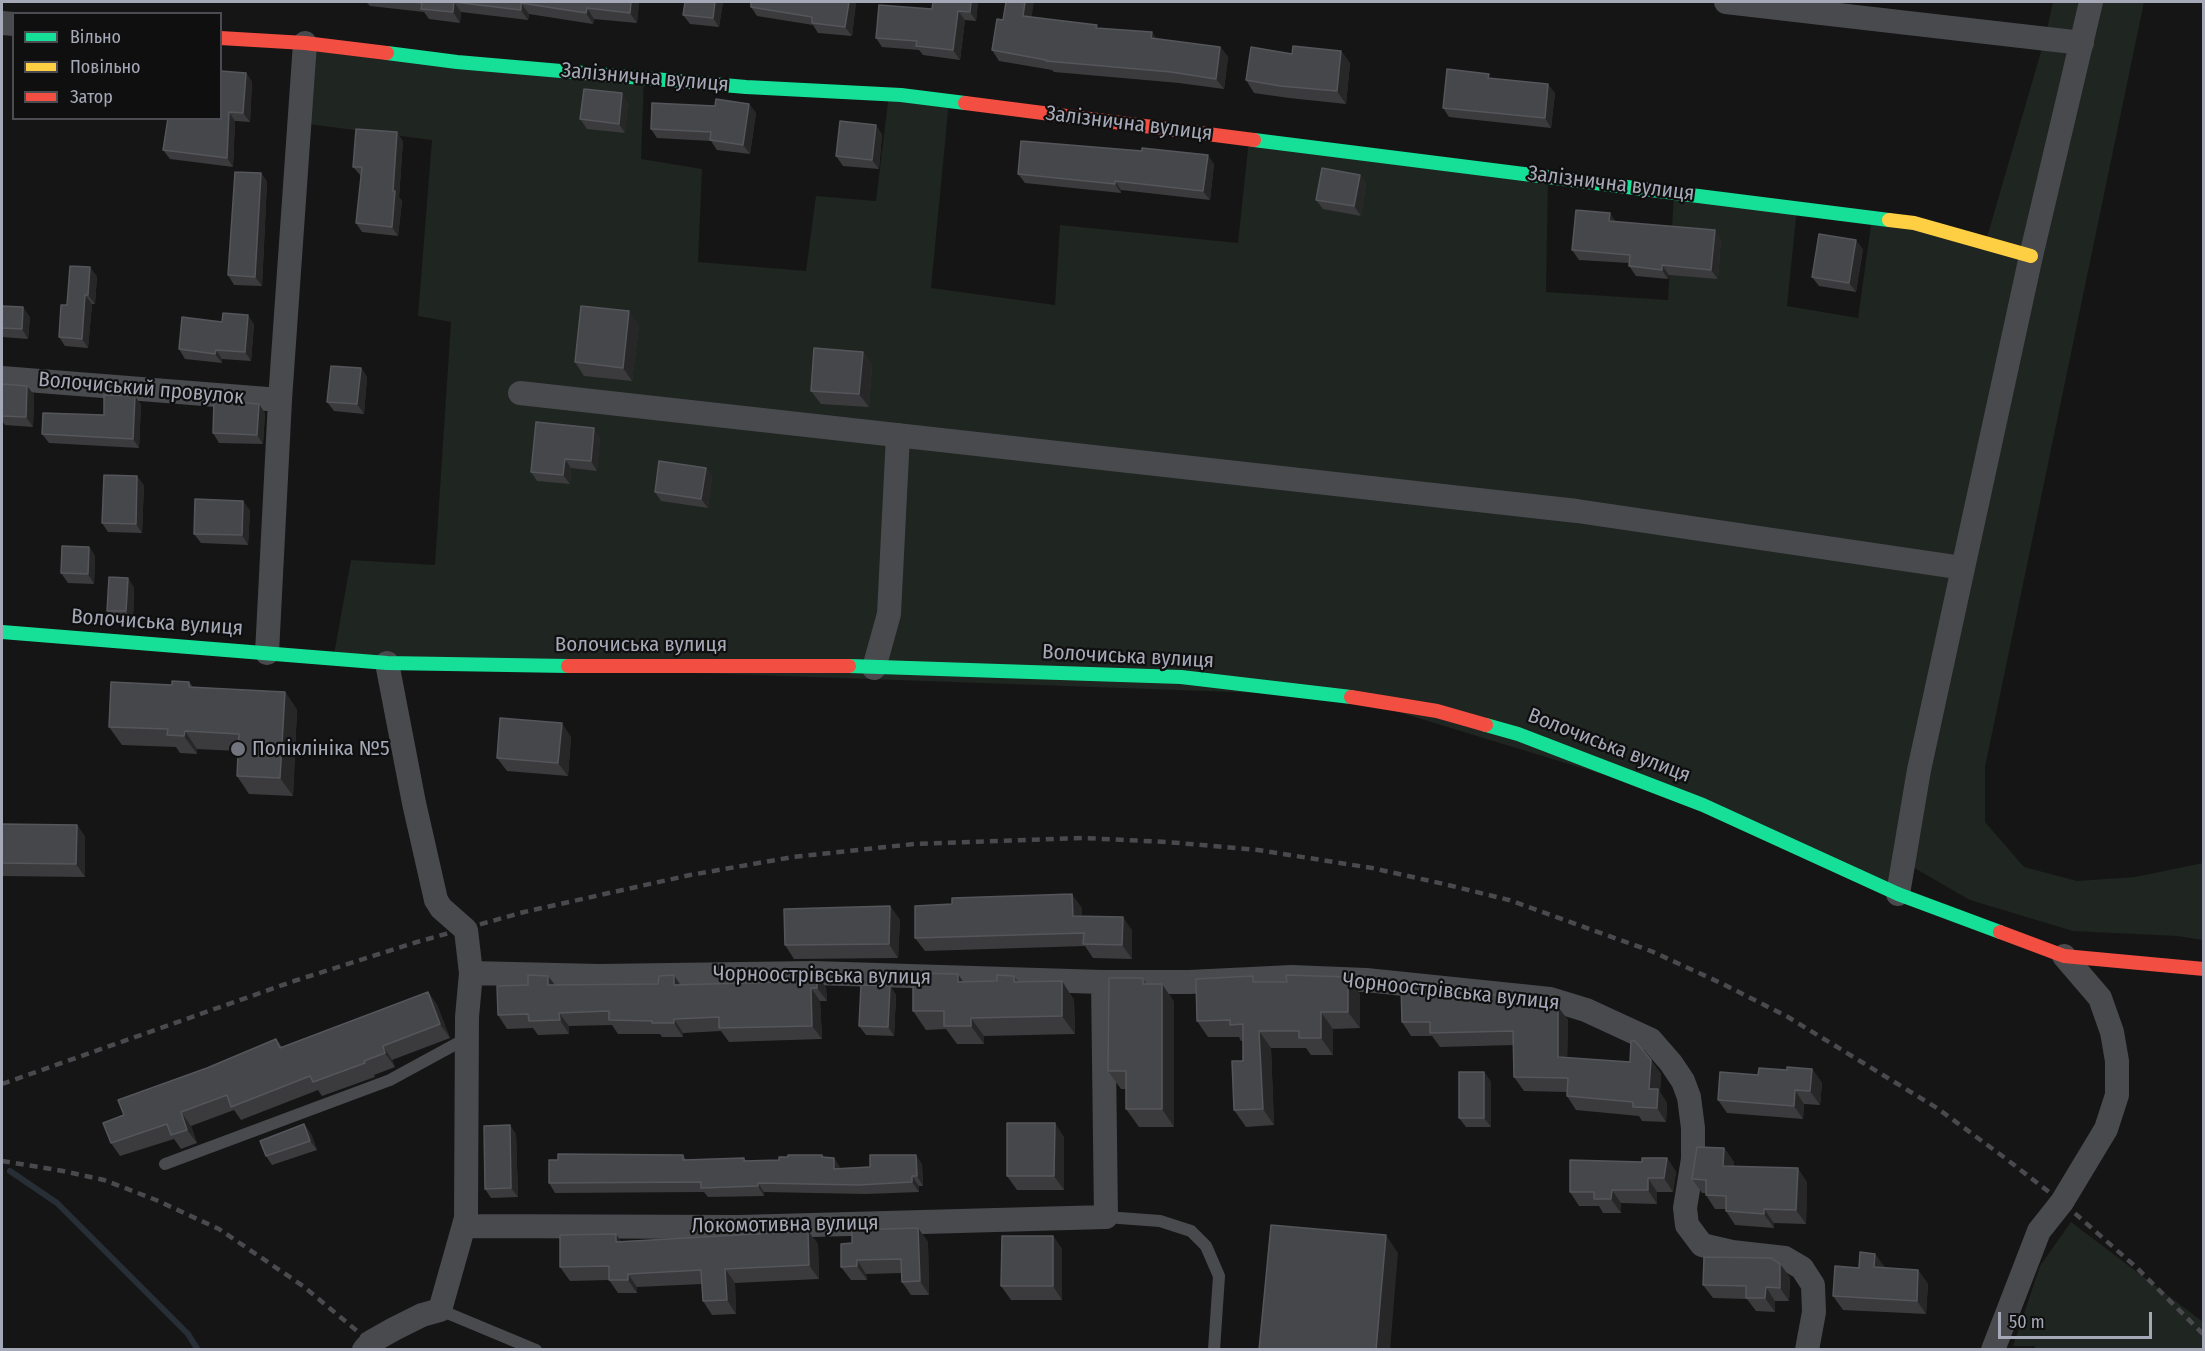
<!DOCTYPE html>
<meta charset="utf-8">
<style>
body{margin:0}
#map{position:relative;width:2205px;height:1351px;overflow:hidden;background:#151515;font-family:"Fira Sans Condensed",sans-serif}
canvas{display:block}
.frame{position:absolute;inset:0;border:3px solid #a5a8b6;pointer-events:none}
.legend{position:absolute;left:12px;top:12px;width:210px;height:108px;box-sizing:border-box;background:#0f0f10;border:2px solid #4b4c52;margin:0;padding:8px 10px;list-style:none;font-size:18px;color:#a5a8b6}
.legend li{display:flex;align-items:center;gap:12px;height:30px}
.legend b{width:30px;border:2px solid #4b4c52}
.scale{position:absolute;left:1998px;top:1312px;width:154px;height:27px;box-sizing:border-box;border:3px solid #a5a8b6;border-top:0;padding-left:8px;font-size:18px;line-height:21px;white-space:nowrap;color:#a5a8b6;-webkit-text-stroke:4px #0f0f10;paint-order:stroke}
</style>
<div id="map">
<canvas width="2205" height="1351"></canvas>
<div class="frame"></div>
<ul class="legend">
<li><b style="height:8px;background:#16e098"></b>Вільно</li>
<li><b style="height:8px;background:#ffcf43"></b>Повільно</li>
<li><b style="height:8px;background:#f24e42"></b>Затор</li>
</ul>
<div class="scale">50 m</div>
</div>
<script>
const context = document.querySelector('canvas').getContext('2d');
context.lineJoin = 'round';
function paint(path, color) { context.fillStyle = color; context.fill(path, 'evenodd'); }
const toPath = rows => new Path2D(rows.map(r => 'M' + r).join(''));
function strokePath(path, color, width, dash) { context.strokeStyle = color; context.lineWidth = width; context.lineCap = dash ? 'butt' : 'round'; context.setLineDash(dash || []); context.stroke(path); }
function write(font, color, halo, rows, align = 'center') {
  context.font = font + ' "Fira Sans Condensed",sans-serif'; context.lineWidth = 4.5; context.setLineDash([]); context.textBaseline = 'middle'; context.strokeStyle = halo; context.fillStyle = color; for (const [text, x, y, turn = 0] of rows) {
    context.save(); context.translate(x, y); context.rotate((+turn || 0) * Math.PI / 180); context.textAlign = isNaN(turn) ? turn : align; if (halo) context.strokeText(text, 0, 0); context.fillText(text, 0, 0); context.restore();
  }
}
paint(toPath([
 [2053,2,2144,2,1985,767,1985,822,2024,867,2077,881,2135,877,2203,863,2203,940,2177,936,2073,931,1970,900,1904,862,1898,894,1703,805,1346,696,333,660,351,560,435,565,451,322,418,316,432,140,300,123,305,43,644,78,641,159,702,169,698,262,806,271,816,196,876,201,889,94,949,101,931,288,1055,305,1060,225,1238,243,1249,139,1548,176,1546,292,1668,300,1674,192,1797,208,1787,306,1858,318,1872,218,1985,244,2045,38],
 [2071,1222,2203,1322,2203,1349,2035,1350,2035,1346,2013,1346,2040,1266]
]), '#1f2520');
strokePath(toPath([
 [10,1171,57,1203,188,1334,198,1350]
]), '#282e36', 6);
strokePath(toPath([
 [165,1164,390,1080,467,1038],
 [1106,1217,1160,1221,1191,1231,1206,1246,1219,1276,1214,1350],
 [440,1310,536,1350]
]), '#494a4e', 12);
strokePath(toPath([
 [1726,2,2082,43],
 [2,23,14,24],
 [2,378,280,400],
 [520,393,1577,511,1963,568],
 [267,653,280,400,305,43],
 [874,668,889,614,898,435],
 [1898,894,1919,770,2031,256,2091,2],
 [471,973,599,976,813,973,1103,982,1189,982,1292,977,1366,980,1550,999,1586,1010,1651,1040,1671,1063,1683,1081,1689,1097,1693,1128,1693,1159,1685,1208,1687,1225,1702,1245,1732,1252,1785,1258,1802,1268,1813,1285,1814,1312,1807,1350],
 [464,1226,739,1227,1106,1217,1103,982],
 [364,1350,371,1342,394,1329,422,1315,440,1310,466,1218,467,1017,471,973,466,930,441,908,436,900,414,803,387,663],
 [1993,1350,2039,1231,2062,1202,2106,1129,2117,1095,2117,1061,2112,1032,2100,998,2064,956]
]), '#494a4e', 24);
strokePath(toPath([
 [387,53,457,62,746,87,901,95,965,103],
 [1254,140,1889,220],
 [2,632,387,663,568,666],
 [849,666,1181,677,1351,697],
 [1486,725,1518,734,1703,805,1898,894,2000,932]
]), '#16e098', 14);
strokePath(toPath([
 [1889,220,1914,223,2031,256]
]), '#ffcf43', 14);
strokePath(toPath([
 [220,38,305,43,387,53],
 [965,103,1254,140],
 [568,666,849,666],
 [1351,697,1437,711,1486,725],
 [2000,932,2064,956,2204,969]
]), '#f24e42', 14);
strokePath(toPath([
 [2,1084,294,981,417,942,524,912,690,875,793,857,914,844,1083,838,1167,842,1258,850,1372,868,1444,884,1509,900,1651,951,1723,984,1788,1017,1937,1108,2005,1158,2062,1202,2136,1267,2204,1335],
 [2,1161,63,1171,104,1180,156,1200,219,1229,303,1286,380,1350]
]), '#4a4a4e', 4.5, [8, 6]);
paint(toPath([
 [366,2,639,2,637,23,594,19,593,24,529,14,528,20,461,12,460,23,429,19,424,12,370,6],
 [685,2,723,2,719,27,690,24,683,15],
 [751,2,856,2,852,36,818,33,813,25,757,16,751,7],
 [978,2,976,21,965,20,960,60,923,55,919,50,882,47,876,38,932,9],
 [1032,17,1156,39,1220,47,1228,57,1224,89,1179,83,1054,72,1052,70,999,61,992,50,1003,20],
 [1341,51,1350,63,1346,104,1289,98,1254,93,1246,80,1292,54],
 [246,73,252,82,250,122,235,121,233,167,170,159,163,150],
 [1492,78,1555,93,1551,128,1449,117,1443,108],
 [628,102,625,133,587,129,580,119],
 [749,104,756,113,750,154,717,150,711,141,657,138,651,129,715,106],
 [882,134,879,169,843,166,836,156],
 [403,141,399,197,402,201,398,236,362,232,356,223,361,176,353,167],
 [1214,164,1210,200,1121,190,1121,193,1025,183,1018,174],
 [261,173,267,182,262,286,234,285,228,275],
 [1360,175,1366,184,1361,216,1323,209,1316,200],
 [1615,221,1721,239,1718,279,1669,275,1668,279,1636,276,1629,266,1629,263,1579,260,1572,250],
 [1863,249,1856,292,1819,286,1812,277],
 [97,276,95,304,92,304,88,348,65,346,59,337,67,305],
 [2,306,30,317,28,339,2,337],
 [222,322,254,324,251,361,222,359,222,363,185,359,179,349],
 [639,325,632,381,584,376,575,362],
 [863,352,872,365,869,407,821,404,811,391],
 [361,368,367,377,364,414,334,411,327,402],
 [2,384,27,386,34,395,33,427,5,425,2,421],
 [135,396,141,405,139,448,49,443,42,434,104,415],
 [265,413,263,444,219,443,213,433],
 [600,437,597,471,571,468,570,484,537,481,531,472],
 [706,468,712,477,708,508,661,501,655,492],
 [144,485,142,533,108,532,102,523],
 [250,510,248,545,201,543,194,534],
 [89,547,95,556,94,584,68,583,61,573],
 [134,587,133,621,114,620,107,611],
 [189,682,193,687,285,692,297,710,293,796,249,794,237,776,238,751,197,749,197,754,180,753,176,747,122,745,109,727,172,685],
 [571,737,568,776,507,771,497,758],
 [2,824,77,825,85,837,85,877,2,876],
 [890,906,900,920,898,958,794,959,785,945],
 [1082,908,1082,916,1132,930,1132,959,1093,958,1085,946,925,951,915,938],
 [817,974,826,988,827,1001,820,1001,822,1039,729,1042,721,1031,683,1033,683,1037,662,1037,660,1034,618,1034,612,1025,569,1026,569,1034,538,1035,533,1028,507,1029,498,1015,528,985,548,976,555,985,681,985,784,982],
 [1014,976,1019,982,1062,981,1074,1000,1075,1034,984,1036,984,1044,957,1044,946,1029,926,1030,913,1011],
 [1348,977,1360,994,1360,1028,1333,1029,1333,1055,1311,1055,1306,1048,1271,1048,1274,1125,1246,1127,1234,1110,1243,1061,1243,1041,1241,1041,1239,1037,1208,1037,1197,1021,1257,982,1287,982],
 [1143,978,1147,984,1162,984,1174,1002,1174,1127,1139,1127,1126,1109,1126,1089,1121,1089,1108,1071],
 [890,986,896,995,894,1036,866,1035,859,1026],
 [428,992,437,1005,450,1038,392,1060,395,1067,374,1075,375,1077,322,1096,318,1090,241,1120,234,1110,191,1126,197,1143,181,1149,174,1139,120,1156,111,1143,124,1115,207,1068,276,1039,282,1047],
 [1558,1007,1568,1020,1567,1058,1630,1062,1651,1060,1661,1074,1660,1092,1667,1103,1666,1122,1642,1121,1639,1116,1576,1110,1567,1096,1567,1092,1524,1091,1514,1077,1514,1045,1440,1047,1432,1036,1411,1036,1402,1022],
 [1812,1069,1822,1083,1820,1105,1804,1104,1803,1119,1727,1113,1718,1100,1758,1075,1787,1070],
 [1484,1072,1491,1082,1491,1127,1466,1127,1459,1118],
 [304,1124,311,1134,317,1150,272,1165,266,1156],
 [516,1134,518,1197,491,1198,485,1189],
 [1064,1137,1064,1190,1017,1190,1007,1176],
 [1724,1148,1734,1162,1733,1166,1807,1182,1806,1224,1774,1223,1774,1228,1735,1225,1726,1211,1726,1209,1715,1209,1706,1195,1706,1193,1702,1193,1692,1179],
 [683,1155,686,1160,744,1158,746,1161,779,1160,822,1155,824,1157,834,1158,840,1168,922,1164,923,1186,919,1186,919,1192,866,1194,764,1192,764,1196,708,1197,704,1192,555,1193,549,1183],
 [1667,1158,1676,1172,1673,1192,1657,1192,1657,1204,1621,1203,1621,1213,1603,1213,1599,1206,1579,1206,1570,1192,1642,1162],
 [918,1228,928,1242,929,1295,911,1295,902,1282,902,1273,866,1274,867,1280,851,1280,841,1267,852,1243],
 [808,1231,818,1244,819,1279,735,1283,736,1314,712,1315,703,1301,702,1284,637,1287,637,1293,618,1293,609,1280,570,1281,560,1267,622,1242],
 [1053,1236,1062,1249,1062,1300,1011,1300,1001,1286],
 [1875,1254,1885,1268,1918,1270,1928,1284,1926,1314,1843,1310,1833,1296,1859,1268],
 [1790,1277,1789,1301,1775,1301,1775,1312,1756,1311,1747,1299,1713,1298,1703,1285]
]), '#3b3b3d');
paint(toPath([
 [454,2,461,12,460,23,453,12],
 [631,2,639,2,637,23,630,13],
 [715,2,723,2,719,27,713,18],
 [849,2,856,2,852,36,845,27],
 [971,2,978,2,976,21,970,12],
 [1025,2,1034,2,1030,27,1023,16],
 [521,3,529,14,528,20,521,10],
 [587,8,594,19,593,24,586,13],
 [958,11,965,20,960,60,953,50],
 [1152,32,1159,43,1151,38],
 [1220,47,1228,57,1224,89,1216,79],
 [1341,51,1350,63,1346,104,1337,91],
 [246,73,252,82,250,122,243,113],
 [1548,84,1555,93,1551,128,1545,118],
 [622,93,628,102,625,133,619,124],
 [749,104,756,113,750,154,743,145],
 [229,112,235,121,233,167,227,158],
 [876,125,882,134,879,169,872,160],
 [397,132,403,141,399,197,402,201,398,236,392,227,393,191],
 [1208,155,1214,164,1210,200,1203,191],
 [261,173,267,182,262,286,255,277],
 [1360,175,1366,184,1361,216,1354,206],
 [1115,181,1121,190,1121,193,1115,184],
 [1610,213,1616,222,1609,221],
 [1715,230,1721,239,1718,279,1711,270],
 [1856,240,1863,249,1856,292,1849,283],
 [1662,265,1669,275,1668,279,1662,270],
 [90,267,97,276,95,304,88,295],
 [85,295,92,304,88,348,82,339],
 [23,307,30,317,28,339,22,329],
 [629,311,639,325,632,381,623,368],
 [248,315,254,324,251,361,245,352],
 [216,350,222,359,222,363,215,354],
 [863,352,872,365,869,407,859,394],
 [361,368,367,377,364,414,357,404],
 [27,386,34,395,33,427,26,417],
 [135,396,141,405,139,448,133,439],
 [259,404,265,413,263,444,257,435],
 [594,428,600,437,597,471,591,461],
 [565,459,571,468,570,484,563,475],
 [706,468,712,477,708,508,701,499],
 [137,476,144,485,142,533,136,524],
 [243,501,250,510,248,545,242,535],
 [89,547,95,556,94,584,88,574],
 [128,578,134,587,133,621,126,611],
 [285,692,297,710,293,796,280,778],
 [562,723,571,737,568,776,558,763],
 [185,731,197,749,197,754,184,736],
 [77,825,85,837,85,877,76,864],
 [1072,894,1082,908,1082,929,1073,916],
 [890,906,900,920,898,958,889,944],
 [1123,917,1132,930,1132,959,1122,945],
 [817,974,826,988,827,1001,817,988],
 [958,974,970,992,958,982],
 [674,975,683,989,674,985],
 [548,976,558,989,548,985],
 [1348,977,1360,994,1360,1028,1348,1012],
 [1062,981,1074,1000,1075,1034,1062,1016],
 [1162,984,1174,1002,1174,1127,1162,1109],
 [890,986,896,995,894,1036,888,1027],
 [811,988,820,1001,822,1039,812,1026],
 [428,992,437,1005,450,1038,440,1024],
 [1558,1007,1568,1020,1567,1071,1558,1057],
 [1321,1012,1333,1029,1333,1055,1321,1038],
 [559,1013,569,1026,569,1034,560,1020],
 [971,1018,984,1036,984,1044,971,1026],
 [674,1019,683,1033,683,1037,674,1023],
 [1259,1031,1271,1048,1274,1125,1263,1109],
 [383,1046,392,1060,395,1067,385,1053],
 [1651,1060,1661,1074,1660,1092,1667,1103,1666,1122,1657,1108,1649,1089],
 [1812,1069,1822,1083,1820,1105,1810,1091],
 [1484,1072,1491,1082,1491,1127,1484,1118],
 [1795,1090,1804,1104,1803,1119,1794,1106],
 [181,1112,191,1126,197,1143,187,1130],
 [1055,1123,1064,1137,1064,1190,1054,1176],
 [304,1124,311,1134,317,1150,310,1141],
 [510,1125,516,1134,518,1197,511,1188],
 [1724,1148,1734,1162,1733,1180,1723,1166],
 [916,1155,922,1164,923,1186,917,1176],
 [834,1158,840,1167,840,1178,834,1169],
 [1667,1158,1676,1172,1673,1192,1664,1178],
 [1798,1168,1807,1182,1806,1224,1796,1210],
 [912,1176,919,1186,919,1192,912,1182],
 [1648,1178,1657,1192,1657,1204,1648,1190],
 [758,1183,764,1192,764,1196,758,1186],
 [1612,1190,1621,1203,1621,1213,1611,1199],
 [1764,1209,1774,1223,1774,1228,1764,1214],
 [918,1228,928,1242,929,1295,920,1281],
 [808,1231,818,1244,819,1279,809,1265],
 [616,1234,626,1248,616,1242],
 [1386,1235,1398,1253,1390,1350,1376,1350],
 [1053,1236,1062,1249,1062,1300,1053,1286],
 [1875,1254,1885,1267,1884,1281,1874,1267],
 [857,1260,866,1274,867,1280,857,1266],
 [1780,1264,1790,1277,1789,1301,1780,1288],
 [725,1269,735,1283,736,1314,727,1300],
 [1918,1270,1928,1284,1926,1314,1917,1301],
 [628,1274,637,1287,637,1293,628,1280],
 [1766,1287,1775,1301,1775,1312,1765,1298]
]), '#272728');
const building = toPath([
 [413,2,631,2,630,13,587,8,586,13,521,3,521,10,454,2,453,12,421,9,422,3,413,2],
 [685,2,715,2,713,18,683,15,685,2],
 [751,2,849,2,845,27,812,23,812,17,751,7,751,2],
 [933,2,971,2,970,12,958,11,953,50,916,46,917,41,876,38,879,5,932,9,933,2],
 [1006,2,1025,2,1023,16,1097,25,1096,28,1152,32,1151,38,1220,47,1216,79,1171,72,1046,61,1046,60,992,50,997,19,1003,20,1006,2],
 [1293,46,1341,51,1337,91,1280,86,1246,80,1251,47,1292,54,1293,46],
 [1447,69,1489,74,1488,78,1548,84,1545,118,1443,108,1447,69],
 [221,71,246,73,243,113,229,112,227,158,163,150,168,118,220,118,221,71],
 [584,89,622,93,619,124,580,119,584,89],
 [716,99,749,104,743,145,710,140,711,132,651,129,652,103,715,106,716,99],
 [840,121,876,125,872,160,836,156,840,121],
 [356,129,397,132,393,191,395,191,392,227,356,223,362,167,353,167,356,129],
 [1021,141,1142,151,1142,148,1208,155,1203,191,1115,181,1115,184,1018,174,1021,141],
 [1322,168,1360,175,1354,206,1316,200,1322,168],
 [235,172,261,173,255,277,228,275,235,172],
 [1576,210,1610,213,1609,221,1715,230,1711,270,1662,265,1662,270,1629,266,1630,255,1572,250,1576,210],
 [1819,234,1856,240,1849,283,1812,277,1819,234],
 [70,266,90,267,88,295,85,295,82,339,59,337,61,305,67,305,70,266],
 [2,306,23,307,22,329,2,328,2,306],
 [581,306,629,311,623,368,575,362,581,306],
 [223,313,248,315,245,352,216,350,215,354,179,349,182,317,222,322,223,313],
 [814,348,863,352,859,394,811,391,814,348],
 [331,366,361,368,357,404,327,402,331,366],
 [2,384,27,386,26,417,2,416,2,384],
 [104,395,135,396,133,439,42,434,43,413,104,415,104,395],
 [214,400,259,404,257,435,213,433,214,400],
 [536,422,594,428,591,461,565,459,563,475,531,472,536,422],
 [659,461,706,468,701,499,655,492,659,461],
 [104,475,137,476,136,524,102,523,104,475],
 [195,499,243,501,242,535,194,534,195,499],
 [62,546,89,547,88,574,61,573,62,546],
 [109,577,128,578,126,611,107,611,109,577],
 [172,681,189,682,189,687,285,692,280,778,237,776,239,734,185,731,184,736,167,735,168,729,109,727,111,682,172,685,172,681],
 [500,718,562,723,558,763,497,758,500,718],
 [2,824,77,825,76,864,2,863,2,824],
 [1072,894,1073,916,1123,917,1122,945,1083,944,1084,933,915,938,915,906,952,904,952,898,1072,894],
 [890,906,889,944,785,945,784,909,890,906],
 [913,973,958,974,958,982,997,981,997,975,1014,976,1014,982,1062,981,1062,1016,971,1018,971,1026,944,1026,944,1011,913,1011,913,973],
 [784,974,817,974,817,988,811,988,812,1026,719,1028,719,1017,674,1019,674,1023,652,1023,652,1021,609,1020,609,1011,559,1013,560,1020,529,1021,528,1014,498,1015,497,986,528,985,528,975,548,976,548,985,658,984,659,976,674,975,674,985,784,982,784,974],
 [1286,975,1348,977,1348,1012,1321,1012,1321,1038,1299,1038,1299,1031,1259,1031,1263,1109,1234,1110,1232,1061,1243,1061,1243,1024,1230,1025,1230,1020,1197,1021,1196,979,1253,976,1253,982,1287,982,1286,975],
 [1109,978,1143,978,1143,984,1162,984,1162,1109,1126,1109,1126,1071,1108,1071,1109,978],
 [861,985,890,986,888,1027,859,1026,861,985],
 [1401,985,1533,999,1558,1007,1558,1057,1630,1062,1631,1041,1635,1041,1651,1060,1649,1089,1658,1089,1657,1108,1633,1107,1633,1102,1567,1096,1568,1078,1514,1077,1513,1031,1430,1033,1430,1022,1402,1022,1401,985],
 [428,992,440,1024,383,1046,385,1053,364,1061,365,1063,313,1082,310,1076,231,1107,227,1095,181,1112,187,1130,171,1135,167,1124,111,1143,103,1123,124,1115,118,1100,207,1068,276,1039,280,1048,428,992],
 [1787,1067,1812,1069,1810,1091,1795,1090,1794,1106,1718,1100,1720,1072,1758,1075,1759,1068,1787,1070,1787,1067],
 [1459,1072,1484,1072,1484,1118,1459,1118,1459,1072],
 [1007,1123,1055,1123,1054,1176,1007,1176,1007,1123],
 [304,1124,310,1141,266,1156,260,1141,304,1124],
 [510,1125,511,1188,485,1189,484,1126,510,1125],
 [1697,1147,1724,1148,1723,1166,1798,1168,1796,1210,1764,1209,1764,1214,1726,1211,1726,1196,1706,1195,1706,1180,1692,1179,1697,1147],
 [558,1154,683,1155,683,1160,744,1158,744,1161,779,1160,779,1157,788,1157,788,1155,822,1155,822,1157,834,1158,834,1169,870,1167,870,1155,916,1155,917,1176,912,1176,912,1182,859,1185,758,1183,758,1186,701,1188,701,1182,549,1183,549,1160,558,1160,558,1154],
 [1642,1158,1667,1158,1664,1178,1648,1178,1648,1190,1612,1190,1611,1199,1594,1199,1594,1192,1570,1192,1570,1160,1642,1162,1642,1158],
 [1271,1225,1386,1235,1376,1350,1259,1350,1271,1225],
 [918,1228,920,1281,902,1282,901,1259,857,1260,857,1266,841,1267,841,1244,852,1243,852,1230,918,1228],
 [808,1231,809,1265,725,1269,727,1300,703,1301,701,1270,628,1274,628,1280,609,1280,609,1266,560,1267,560,1235,616,1234,616,1242,808,1231],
 [1002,1236,1053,1236,1053,1286,1001,1286,1002,1236],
 [1860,1252,1875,1254,1874,1267,1918,1270,1917,1301,1833,1296,1835,1266,1859,1268,1860,1252],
 [1704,1257,1771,1258,1780,1264,1780,1288,1766,1287,1765,1298,1746,1298,1746,1286,1703,1285,1704,1257]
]);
paint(building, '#46474a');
strokePath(building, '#55565b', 1.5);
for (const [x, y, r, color] of [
 [238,749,8,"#73757e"]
]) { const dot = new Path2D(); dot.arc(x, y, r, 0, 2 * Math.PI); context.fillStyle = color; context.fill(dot); strokePath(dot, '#0f0f10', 2); }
write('21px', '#a5a8b6', '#0f0f10', [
 ["Залізнична вулиця",645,78,5],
 ["Залізнична вулиця",1129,124,7],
 ["Залізнична вулиця",1611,184,7],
 ["Волочиський провулок",141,389,5],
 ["Волочиська вулиця",157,623,4],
 ["Волочиська вулиця",641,645],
 ["Волочиська вулиця",1128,657,3],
 ["Волочиська вулиця",1609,746,21],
 ["Чорноострівська вулиця",822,976,1],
 ["Чорноострівська вулиця",1451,992,6],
 ["Локомотивна вулиця",785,1225,-1]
]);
write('21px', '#a5a8b6', '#0f0f10', [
 ["Поліклініка №5",252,749]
], 'left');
</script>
